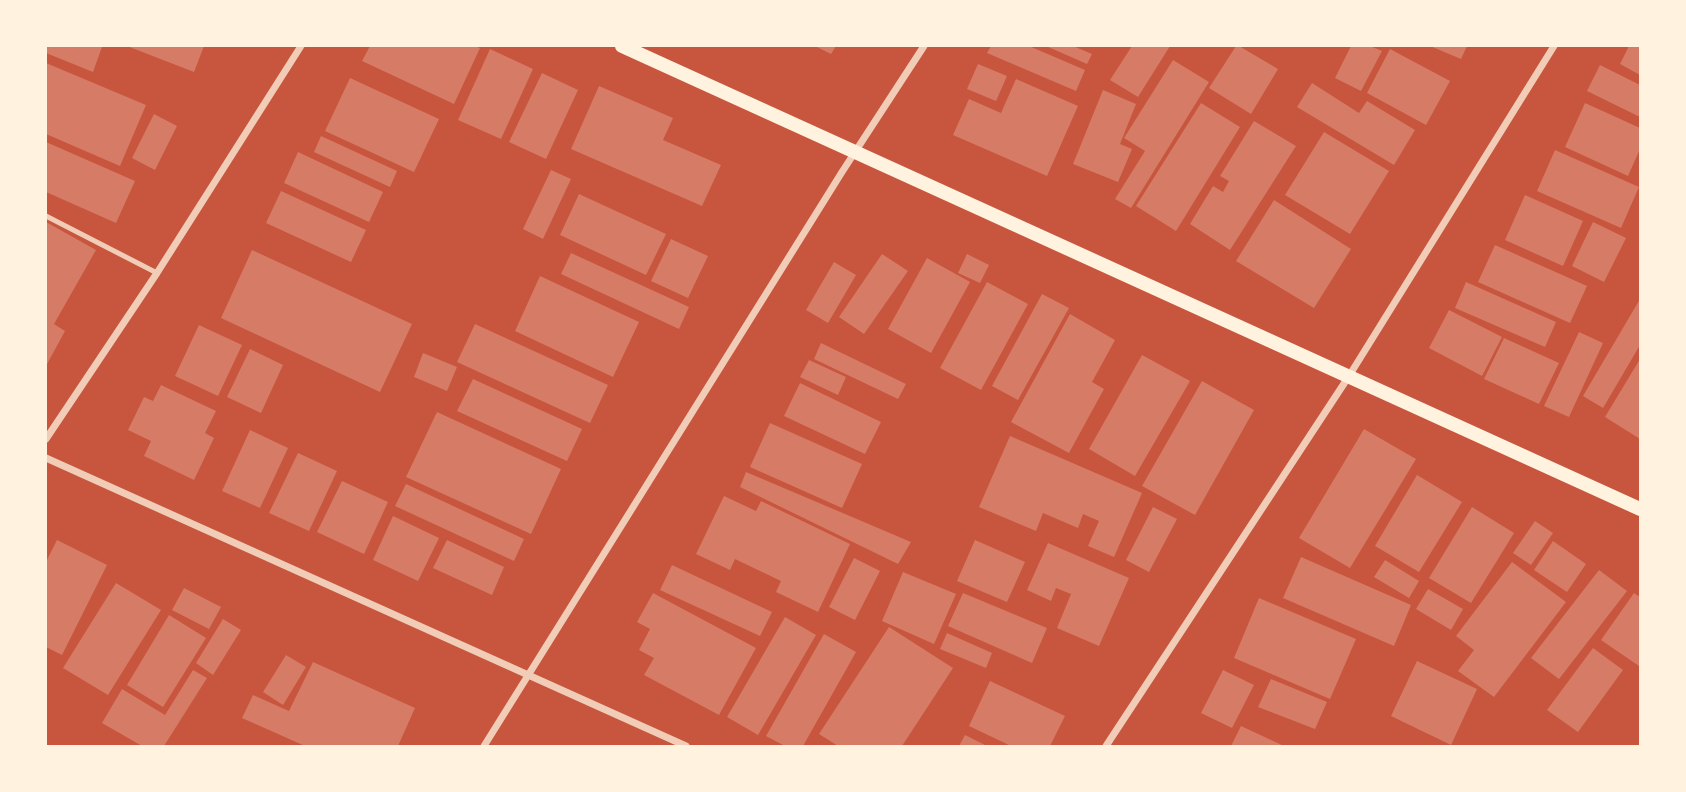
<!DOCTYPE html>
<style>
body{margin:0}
#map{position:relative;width:1686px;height:792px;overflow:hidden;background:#c8553d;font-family:Manrope,sans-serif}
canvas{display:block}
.frame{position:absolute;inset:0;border:47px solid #fff3e0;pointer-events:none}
</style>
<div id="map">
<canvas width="1686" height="792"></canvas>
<div class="frame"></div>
</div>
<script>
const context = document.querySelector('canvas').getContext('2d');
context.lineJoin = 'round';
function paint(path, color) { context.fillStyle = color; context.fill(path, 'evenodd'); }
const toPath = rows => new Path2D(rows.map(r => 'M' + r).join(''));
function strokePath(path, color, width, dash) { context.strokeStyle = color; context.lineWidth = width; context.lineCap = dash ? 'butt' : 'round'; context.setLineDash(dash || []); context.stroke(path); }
paint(toPath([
 [46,46,99,46,102,47,93,72,46,53],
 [127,46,204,46,194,72],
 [370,46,474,46,480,48,454,104,362,61],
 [815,46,836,46,831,54],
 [991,46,1029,46,1085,70,1076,91,987,53],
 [1046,46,1073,46,1092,54,1087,64],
 [1132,46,1170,46,1138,97,1110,80],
 [1236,46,1239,46,1278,69,1251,114,1209,88],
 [1351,46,1370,46,1382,51,1361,91,1335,78],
 [1430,46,1467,46,1461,59],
 [1629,46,1640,46,1640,75,1620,64],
 [490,49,533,69,501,139,458,120],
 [1390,49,1450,81,1426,125,1367,93],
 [1173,60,1209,82,1131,208,1115,199,1145,151,1124,138],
 [46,63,146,105,120,166,46,134],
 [978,64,1007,76,996,101,967,89],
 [1600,65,1640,85,1640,117,1587,91],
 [542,73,578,90,546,159,509,142],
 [350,78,439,119,414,172,325,131],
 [1016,79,1078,106,1047,176,953,135,969,99,1001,113],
 [1312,83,1359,113,1367,101,1415,130,1394,165,1297,107],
 [599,86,673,118,663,140,721,165,702,206,571,149],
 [1103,90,1136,104,1120,144,1132,149,1118,182,1073,164],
 [1201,103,1240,127,1176,231,1136,206],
 [1585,103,1640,128,1640,149,1628,176,1565,147],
 [154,114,177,126,155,170,132,158],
 [1254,121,1296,146,1230,250,1190,224,1213,186,1223,192,1229,181,1220,176],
 [1324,132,1389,171,1350,234,1285,195],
 [321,136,397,171,390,187,314,152],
 [46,142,135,181,116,223,46,192],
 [1555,150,1639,187,1621,228,1537,191],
 [298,152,383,192,369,222,284,183],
 [551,170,571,179,543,239,523,229],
 [281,191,366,230,351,262,266,223],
 [579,194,666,234,646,275,560,235],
 [1525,195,1583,221,1563,266,1505,240],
 [1274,200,1351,249,1314,308,1236,261],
 [46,222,96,250,54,324,65,331,46,366],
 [1593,222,1626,238,1604,282,1572,266],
 [671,239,708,256,688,298,651,281],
 [1495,245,1587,286,1570,323,1478,282],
 [252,250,412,324,380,392,221,318],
 [571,253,689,307,679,329,561,274],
 [882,254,908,271,864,334,839,317],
 [967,254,989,265,980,283,958,273],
 [927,258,970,282,931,353,888,329],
 [834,262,856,275,828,323,806,310],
 [540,276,639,322,613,377,515,331],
 [987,282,1028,304,981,390,940,368],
 [1466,282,1556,322,1545,347,1455,308],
 [1042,294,1069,308,1018,400,992,386],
 [1640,299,1640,345,1603,408,1583,396],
 [1449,310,1502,337,1482,376,1429,348],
 [1070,314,1115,340,1092,382,1104,389,1069,453,1011,422],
 [475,324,608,385,590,423,457,362],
 [199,325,242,345,218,396,175,376],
 [1579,332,1603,343,1569,417,1544,406],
 [1504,338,1559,363,1539,404,1484,379],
 [821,343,906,384,898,399,814,359],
 [250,349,283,365,261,413,227,397],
 [423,353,457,367,447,391,414,377],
 [1142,355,1190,381,1135,476,1089,449],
 [1640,359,1640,439,1605,417],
 [809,360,846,377,838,395,800,377],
 [473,379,582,429,567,461,457,411],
 [1202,381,1254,410,1195,515,1142,486],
 [800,383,881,422,865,454,784,416],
 [161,385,216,411,205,433,214,438,194,480,144,456,151,441,128,430,144,397,153,401],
 [437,412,561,469,531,534,406,477],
 [770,423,862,464,842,508,750,467],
 [1364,429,1416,459,1350,568,1299,538],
 [250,430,288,448,260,508,222,491],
 [1010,436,1142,493,1114,557,1088,546,1099,521,1083,514,1078,528,1043,513,1036,531,979,507],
 [298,453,337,471,309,531,269,513],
 [746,472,911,542,898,564,740,487],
 [1417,475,1462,502,1419,572,1375,546],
 [342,481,388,502,364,554,317,532],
 [406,484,524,539,514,561,395,506],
 [724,496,756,511,761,501,850,544,818,612,776,592,781,581,735,559,730,570,696,554],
 [1153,507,1177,519,1149,572,1126,560],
 [1472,507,1514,533,1471,603,1429,578],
 [393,516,439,538,418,581,373,560],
 [1535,521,1553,533,1531,565,1513,553],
 [57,540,107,565,62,655,46,647,46,562],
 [447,540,504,567,492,595,433,568],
 [975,540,1025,562,1007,602,957,581],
 [1553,541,1586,564,1567,592,1534,570],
 [1048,543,1129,578,1099,646,1057,628,1071,594,1056,588,1051,601,1027,590],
 [1301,557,1411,605,1394,646,1283,598],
 [854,558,880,571,855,620,829,607],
 [1385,560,1419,581,1409,598,1374,577],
 [1512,562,1566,602,1494,697,1458,671,1474,650,1456,636],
 [672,565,772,612,760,636,660,590],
 [1599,570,1627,591,1559,679,1531,658],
 [903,572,956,594,934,644,882,621],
 [116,583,161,610,108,695,63,668],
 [184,588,221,607,209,629,172,610],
 [1428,589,1463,609,1451,630,1416,609],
 [653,593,756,648,719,715,644,675,654,658,639,650,650,629,637,622],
 [963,593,1047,628,1032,663,948,626],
 [1634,593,1640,597,1639,666,1601,640],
 [1259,598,1356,639,1330,699,1234,658],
 [169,615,206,638,163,707,127,685],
 [785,617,816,635,758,735,727,717],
 [223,619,241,630,213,675,196,663],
 [889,627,953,668,902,746,838,746,819,734],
 [947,633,992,653,986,668,940,649],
 [824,634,856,652,803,746,785,746,766,736],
 [1593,648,1623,670,1578,732,1547,710],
 [286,655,306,667,283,705,263,692],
 [1417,661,1477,689,1451,745,1391,716],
 [313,662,415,708,398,746,305,746,242,718,253,695,289,711],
 [193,670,207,678,164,746,142,746,102,723,122,689,165,715],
 [1223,670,1254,685,1232,728,1201,713],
 [1271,679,1327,702,1315,729,1258,707],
 [990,681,1065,716,1050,746,1011,746,969,726],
 [1241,726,1284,746,1231,746],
 [965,735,987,746,959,746]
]), '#d67c66');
strokePath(toPath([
 [46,216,157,273]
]), '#f1ccb7', 5);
strokePath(toPath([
 [46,439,157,273,301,46],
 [46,458,686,746],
 [484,746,842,172,924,46],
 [1106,746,1349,376,1554,46]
]), '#f1ccb7', 7);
strokePath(toPath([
 [622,46,1640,509]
]), '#fff3e0', 14);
</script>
